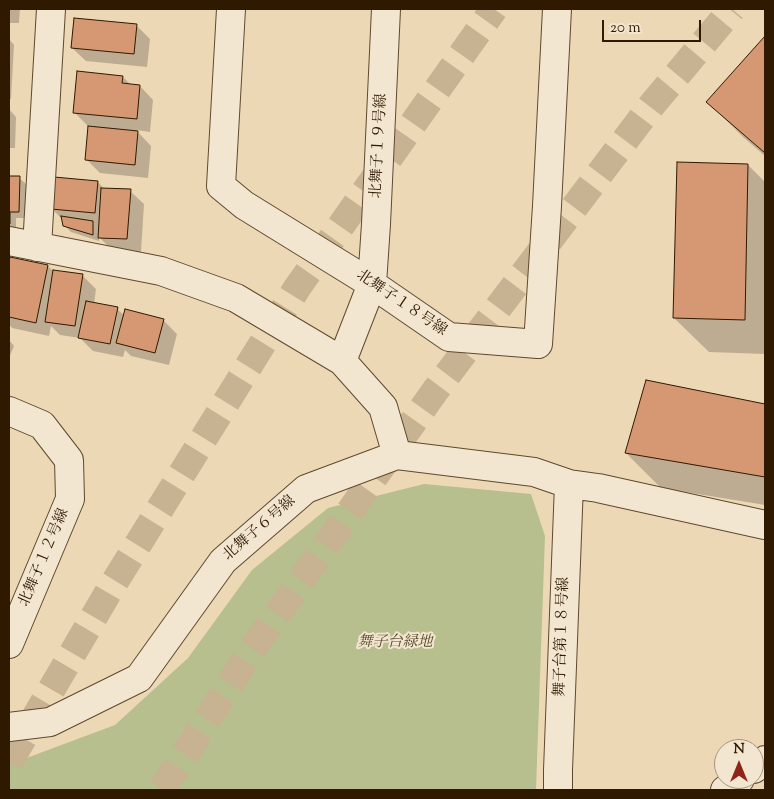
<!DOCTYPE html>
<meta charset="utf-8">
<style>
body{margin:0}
#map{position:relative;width:774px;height:799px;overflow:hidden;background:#edd8b6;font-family:"Sorts Mill Goudy",serif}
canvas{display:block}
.frame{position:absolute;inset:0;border:10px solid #2f1900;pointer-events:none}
.north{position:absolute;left:714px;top:739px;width:50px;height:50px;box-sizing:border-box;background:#f3e6d0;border:1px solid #a5947d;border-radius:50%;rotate:0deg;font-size:14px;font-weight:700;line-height:20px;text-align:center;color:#2f1900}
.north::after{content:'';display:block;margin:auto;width:18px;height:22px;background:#8f2418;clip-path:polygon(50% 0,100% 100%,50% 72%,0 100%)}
.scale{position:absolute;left:602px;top:20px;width:99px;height:22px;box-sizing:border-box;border:2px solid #2f1900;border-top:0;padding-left:6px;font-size:15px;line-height:18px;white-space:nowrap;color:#2f1900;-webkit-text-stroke:4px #f3e6d0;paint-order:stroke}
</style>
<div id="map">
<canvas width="774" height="799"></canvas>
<div class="frame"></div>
<div class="north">N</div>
<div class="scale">20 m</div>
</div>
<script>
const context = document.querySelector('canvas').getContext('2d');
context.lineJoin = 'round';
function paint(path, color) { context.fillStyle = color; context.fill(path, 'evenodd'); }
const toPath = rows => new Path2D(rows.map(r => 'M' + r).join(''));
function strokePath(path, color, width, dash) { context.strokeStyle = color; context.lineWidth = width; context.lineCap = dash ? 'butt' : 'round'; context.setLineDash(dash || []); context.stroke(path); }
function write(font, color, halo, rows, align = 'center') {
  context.font = font + ' "Sorts Mill Goudy","Noto Serif JP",serif'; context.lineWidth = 4; context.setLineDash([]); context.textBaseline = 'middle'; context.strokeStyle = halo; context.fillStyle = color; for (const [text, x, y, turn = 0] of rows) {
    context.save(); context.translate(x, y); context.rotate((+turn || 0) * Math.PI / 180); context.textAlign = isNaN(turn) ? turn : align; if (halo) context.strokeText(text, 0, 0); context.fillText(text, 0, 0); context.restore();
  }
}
paint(toPath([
 [424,484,531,494,545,536,536,790,9,790,9,759,21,760,115,725,188,658,252,570,328,508]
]), '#b7bf8f');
paint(toPath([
 [9,9,20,9,19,23,9,23],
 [136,25,150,39,147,67,86,61,72,48],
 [765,37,765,156,743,137,708,102],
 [9,39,14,45,11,99,9,99],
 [123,77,131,85,140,86,153,100,150,132,136,130,151,146,148,178,100,173,86,159,90,126,88,126,74,112],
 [9,109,16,117,15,148,9,148],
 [748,165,765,182,765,354,709,352,674,318],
 [9,178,19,178,26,184,26,218,16,218,16,230,9,230],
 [98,182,104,189,130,191,144,204,141,252,113,251,99,237,99,241,71,232,64,225,63,220,52,209],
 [9,265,48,266,53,271,82,275,96,289,94,304,117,309,125,316,163,320,177,334,169,365,131,356,125,350,123,357,93,351,80,338,60,335,51,326,49,336,12,328,9,324],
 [9,340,14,346,9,358],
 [647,382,765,405,765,505,661,488,626,453]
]), '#0003');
const building = toPath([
 [74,18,137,24,134,54,71,48,74,18],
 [765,36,765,153,706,102,765,36],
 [77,71,123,76,122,83,140,85,137,119,73,113,77,71],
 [88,126,138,131,135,165,85,160,88,126],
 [677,162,748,164,745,320,673,318,677,162],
 [9,176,20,176,19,212,10,212,10,224,9,224,9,176],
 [54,177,98,181,95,213,51,209,54,177],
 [101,188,131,189,127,239,98,238,101,188],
 [61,216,93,221,93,235,63,226,61,216],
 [10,257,48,265,36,323,9,317,9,262,10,257],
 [53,270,83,274,75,326,45,322,53,270],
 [86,301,118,307,110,344,78,338,86,301],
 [125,309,164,319,155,353,116,343,125,309],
 [646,380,765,404,765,477,625,453,646,380]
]);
paint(building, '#d69773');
strokePath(building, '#2f1900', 1);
strokePath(toPath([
 [9,762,109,591,297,288,494,9],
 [162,790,249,654,435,391,651,106,732,9]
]), '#c7b292', 28, [28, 14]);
const minor = toPath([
 [231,9,221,186,244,205,372,284,449,337,538,344,547,206,557,9],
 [9,241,161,271,236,298,342,361,383,407,397,455],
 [37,247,51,9],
 [342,361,372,284,376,224,386,9],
 [9,411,42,425,69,460,70,499,9,644],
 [9,727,50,722,139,678,223,561,306,489,397,455,534,472,569,484,598,488,765,525],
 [754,769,765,760],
 [558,790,558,770,569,484],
 [725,790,740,779]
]);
strokePath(minor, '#5e492e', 30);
strokePath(minor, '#f3e6d0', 28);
write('15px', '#2f1900', '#f3e6d0', [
 ["北舞子１９号線",380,146,-87],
 ["北舞子１８号線",401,304,34],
 ["北舞子６号線",260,529,-41],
 ["北舞子１２号線",45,558,-67],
 ["舞子台第１８号線",563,637,-88]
]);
write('italic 15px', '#584b2b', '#f3e6d0', [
 ["舞子台緑地",395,643]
]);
</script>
